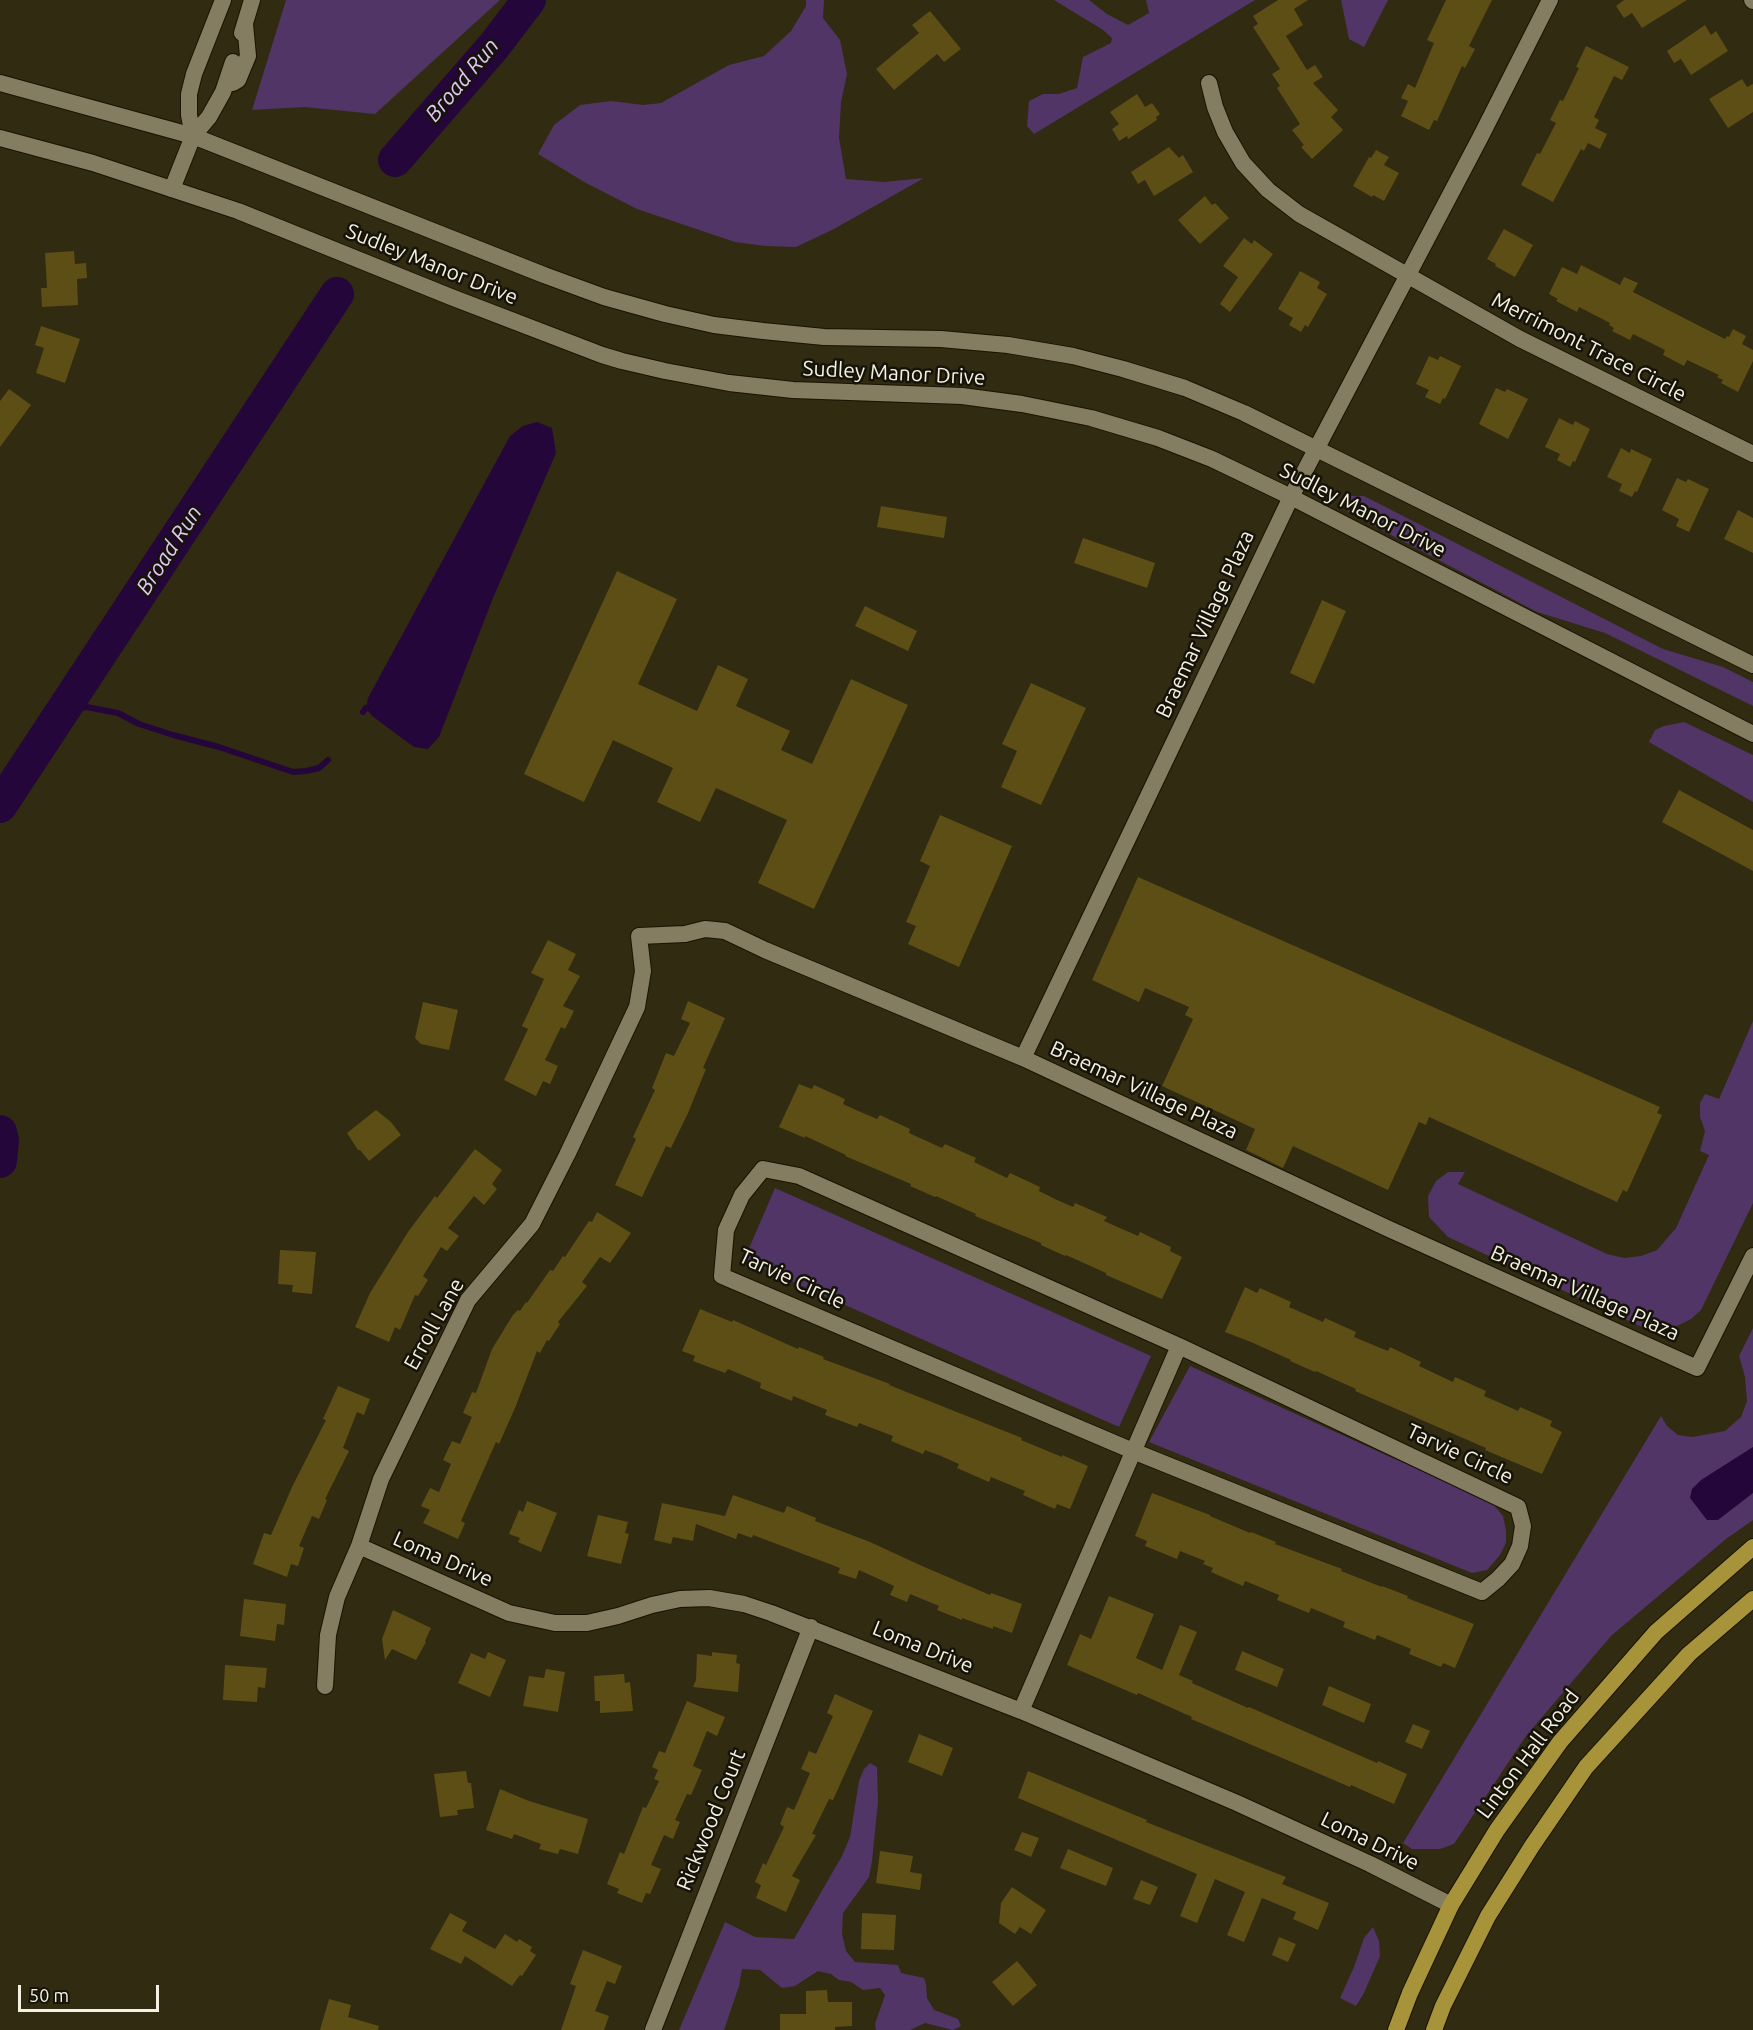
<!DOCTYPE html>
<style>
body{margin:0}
#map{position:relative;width:1753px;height:2030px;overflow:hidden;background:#312b12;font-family:Ubuntu,sans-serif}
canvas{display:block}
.scale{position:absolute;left:18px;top:1985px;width:141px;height:27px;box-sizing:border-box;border:3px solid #f5f1e2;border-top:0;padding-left:8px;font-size:18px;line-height:21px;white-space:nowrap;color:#f5f1e2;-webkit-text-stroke:4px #161309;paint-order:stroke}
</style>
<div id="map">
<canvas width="1753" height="2030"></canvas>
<div class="scale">50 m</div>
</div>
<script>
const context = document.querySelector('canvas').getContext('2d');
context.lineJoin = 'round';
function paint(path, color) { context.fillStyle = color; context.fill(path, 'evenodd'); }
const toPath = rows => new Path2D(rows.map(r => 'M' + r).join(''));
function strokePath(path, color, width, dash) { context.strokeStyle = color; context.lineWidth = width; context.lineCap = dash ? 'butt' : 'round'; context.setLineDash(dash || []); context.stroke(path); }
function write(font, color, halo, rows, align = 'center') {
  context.font = font + ' Ubuntu,sans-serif'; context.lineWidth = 5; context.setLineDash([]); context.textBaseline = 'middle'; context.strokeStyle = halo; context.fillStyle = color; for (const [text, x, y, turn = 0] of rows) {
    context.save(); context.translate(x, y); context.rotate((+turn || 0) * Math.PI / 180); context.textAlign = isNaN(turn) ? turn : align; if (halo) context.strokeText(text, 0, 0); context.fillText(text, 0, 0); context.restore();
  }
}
paint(toPath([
 [286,0,500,0,375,114,304,107,252,110],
 [806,0,824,0,823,18,840,40,847,74,841,102,839,138,846,179,884,182,924,178,834,229,796,247,765,246,735,242,637,209,586,183,538,154,554,125,580,105,611,101,643,105,661,103,729,65,764,56,791,31,806,6],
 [1054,0,1089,0,1107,14,1128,25,1149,13,1146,0,1255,0,1034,134,1027,126,1029,101,1043,94,1059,94,1077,88,1083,57,1111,43,1112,38,1103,30],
 [1341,0,1388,0,1364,47,1349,39],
 [1352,496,1364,496,1663,649,1723,667,1753,682,1753,706,1605,633,1537,612,1359,518,1348,512,1341,497],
 [1684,722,1753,755,1753,802,1649,742,1655,730,1664,726],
 [1753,1021,1753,1203,1701,1310,1691,1319,1677,1326,1662,1329,1644,1328,1448,1237,1429,1217,1428,1196,1436,1181,1448,1172,1465,1172,1458,1184,1607,1254,1624,1258,1641,1256,1657,1250,1676,1228,1709,1155,1700,1151,1705,1131,1700,1117,1700,1103,1705,1094,1719,1099],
 [775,1188,1151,1356,1119,1427,744,1260],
 [1753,1328,1753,1520,1726,1539,1611,1636,1526,1736,1454,1844,1440,1849,1412,1849,1403,1843,1661,1416,1667,1426,1678,1435,1692,1437,1725,1431,1741,1417,1747,1401,1745,1377,1739,1356],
 [1190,1366,1492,1503,1503,1516,1506,1531,1506,1543,1500,1555,1487,1570,1472,1573,1149,1442],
 [870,1763,877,1767,878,1802,872,1861,869,1877,843,1913,842,1934,846,1951,855,1962,898,1965,901,1973,924,1978,926,1984,927,1998,934,2010,958,2019,961,2026,953,2030,925,2023,910,2030,876,2030,875,2024,885,1995,880,1988,863,1990,851,1982,839,1980,831,1974,818,1971,795,1986,782,1988,760,1970,742,1969,739,1986,724,2030,679,2030,725,1922,755,1937,794,1939,842,1856,850,1837,859,1781,864,1769],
 [1373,1927,1379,1941,1380,1956,1364,1993,1356,2006,1340,1998,1354,1967,1364,1938]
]), '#503566');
paint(toPath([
 [537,422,552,428,556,453,493,598,439,737,428,749,414,747,372,716,366,708,368,698,510,436,523,426],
 [1753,1447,1753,1493,1718,1520,1707,1520,1690,1498,1692,1489,1701,1480]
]), '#25063a');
strokePath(toPath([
 [66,708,86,707,118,713,139,724,173,735,219,747,293,772,306,771,319,768,328,760],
 [363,712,366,708]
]), '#25063a', 6);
strokePath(toPath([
 [395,160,494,46,529,0],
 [0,806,337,294],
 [0,1132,2,1140,0,1161]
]), '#25063a', 34);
paint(toPath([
 [1278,0,1308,0,1294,9,1303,25,1286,36,1307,70,1315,65,1323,77,1313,83,1338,110,1331,117,1343,130,1312,159,1301,147,1304,145,1292,130,1300,124,1277,88,1280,86,1272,74,1280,69,1253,27,1258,24,1253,16],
 [1446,0,1492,0,1469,46,1475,49,1465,68,1462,66,1437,121,1434,120,1429,130,1401,116,1408,101,1401,98,1408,84,1415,88,1434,43,1427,40],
 [1624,0,1687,0,1642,28,1632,13,1624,18,1616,6],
 [930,11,961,49,944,62,937,54,894,90,876,69,919,33,912,25],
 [1705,25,1711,35,1716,31,1728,51,1691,75,1681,59,1674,63,1667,51],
 [1586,46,1629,67,1622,80,1614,76,1594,117,1599,120,1595,128,1607,134,1600,149,1588,143,1584,151,1581,149,1553,202,1521,185,1537,153,1540,154,1556,123,1550,120,1560,100,1563,101,1579,68,1576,67],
 [1742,79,1747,87,1753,84,1753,112,1728,128,1709,99],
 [1137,94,1145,107,1152,103,1160,114,1156,117,1157,120,1128,139,1127,136,1119,141,1112,129,1119,124,1110,112],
 [1169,147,1179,158,1183,155,1193,172,1154,196,1145,180,1138,184,1131,172],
 [1376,150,1389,157,1384,165,1399,173,1384,201,1373,195,1372,197,1353,186,1369,157,1371,158],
 [1205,196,1212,205,1215,203,1229,218,1200,244,1178,220],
 [1504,229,1533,245,1515,277,1495,266,1496,264,1487,259],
 [1244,238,1252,244,1254,240,1273,254,1230,312,1220,304,1238,277,1223,266],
 [74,251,75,264,86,263,87,278,77,279,78,305,42,307,41,288,47,288,45,253],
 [1581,265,1620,285,1624,277,1638,283,1633,292,1725,339,1727,336,1729,337,1733,329,1746,336,1742,344,1753,350,1753,361,1738,392,1721,383,1723,380,1717,377,1719,375,1687,360,1684,366,1663,355,1665,350,1633,334,1630,340,1612,331,1614,328,1609,325,1610,323,1579,307,1577,312,1556,301,1558,299,1549,294,1562,267,1577,274],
 [1300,271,1320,282,1317,288,1327,294,1308,327,1305,325,1301,332,1289,325,1293,318,1278,309],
 [41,326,80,339,65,383,36,373,44,348,35,345],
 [1429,356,1438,360,1440,356,1461,366,1445,399,1443,398,1440,404,1425,397,1429,390,1416,384],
 [1496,388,1505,392,1507,389,1528,399,1508,439,1479,424],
 [9,389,31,405,0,447,0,401],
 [1559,418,1573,425,1575,421,1590,429,1575,462,1573,461,1570,467,1557,460,1560,454,1545,447],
 [1621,448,1630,453,1631,449,1652,459,1637,492,1635,491,1632,497,1619,491,1622,484,1607,477],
 [1677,478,1686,482,1688,479,1709,489,1689,532,1676,526,1679,519,1662,510],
 [881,506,947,517,944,538,877,527],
 [1738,510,1753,518,1753,553,1724,539],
 [1083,538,1155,563,1147,588,1074,563],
 [617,571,677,599,638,684,697,711,718,665,748,679,736,706,790,731,781,750,812,764,851,679,908,705,814,909,758,883,787,820,716,788,700,822,657,802,673,768,613,740,584,802,524,774],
 [1322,600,1346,611,1314,684,1290,673],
 [865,606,917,631,908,651,855,626],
 [1031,683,1086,708,1041,805,1001,787,1017,751,1002,744],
 [1679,790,1753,830,1753,871,1662,822],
 [940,815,1012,846,959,967,908,944,916,926,906,922,930,866,920,861],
 [1138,877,1660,1107,1657,1113,1662,1115,1627,1192,1623,1190,1617,1202,1429,1117,1426,1125,1419,1122,1388,1190,1293,1146,1283,1168,1246,1150,1255,1129,1162,1086,1193,1019,1185,1015,1189,1007,1145,988,1139,1002,1092,980],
 [548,940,576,954,568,970,580,976,563,1006,574,1011,565,1029,561,1027,545,1060,558,1066,550,1084,543,1081,536,1096,504,1080,528,1029,522,1026,544,979,531,973],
 [688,1001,725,1018,703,1068,706,1069,688,1113,671,1148,666,1146,642,1197,615,1185,636,1139,633,1137,655,1090,652,1088,666,1053,674,1056,690,1023,681,1019],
 [423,1002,458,1010,449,1050,421,1044,415,1038],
 [799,1084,812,1089,814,1085,845,1099,843,1104,856,1110,877,1119,880,1115,910,1129,909,1133,942,1148,945,1144,976,1158,974,1162,1007,1178,1010,1173,1040,1187,1039,1191,1055,1199,1073,1207,1075,1203,1107,1217,1104,1221,1138,1236,1140,1232,1171,1247,1170,1251,1182,1257,1162,1299,1106,1275,1106,1273,1066,1255,1065,1256,1041,1245,1041,1243,975,1216,976,1214,936,1196,935,1197,910,1186,911,1184,845,1156,846,1155,805,1136,805,1138,779,1127],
 [376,1110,391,1122,401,1135,369,1161,360,1150,358,1150,347,1133],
 [475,1149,502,1170,492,1184,497,1189,484,1205,474,1196,448,1228,459,1236,447,1251,441,1247,423,1276,428,1280,418,1296,415,1295,400,1330,395,1327,389,1342,355,1327,370,1293,408,1232,435,1196,437,1198],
 [597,1212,631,1233,610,1263,600,1257,582,1282,587,1286,558,1322,560,1324,549,1341,547,1340,540,1353,537,1351,515,1408,499,1444,496,1442,461,1521,465,1523,458,1539,423,1523,430,1510,421,1506,430,1488,439,1492,451,1464,443,1460,452,1441,460,1444,472,1417,463,1413,472,1392,476,1393,492,1349,513,1315,518,1310,520,1311,526,1302,527,1303,550,1270,553,1271,563,1256,565,1257,589,1221,592,1222],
 [280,1250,316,1252,312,1294,292,1292,293,1285,278,1284],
 [1245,1287,1257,1293,1260,1288,1291,1302,1289,1307,1323,1322,1325,1318,1356,1332,1354,1337,1388,1351,1390,1347,1421,1362,1419,1366,1453,1382,1455,1377,1486,1391,1484,1396,1498,1402,1518,1411,1520,1407,1552,1421,1550,1426,1562,1432,1542,1474,1485,1450,1486,1448,1355,1391,1356,1389,1316,1371,1315,1372,1290,1361,1291,1360,1251,1342,1225,1332],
 [700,1309,732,1322,733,1320,798,1349,799,1347,824,1357,823,1359,890,1384,889,1385,1022,1438,1021,1440,1062,1457,1062,1455,1088,1466,1070,1509,1057,1504,1055,1509,1023,1495,1025,1491,991,1477,989,1482,957,1468,959,1464,941,1456,925,1450,923,1454,891,1441,893,1436,859,1423,857,1427,825,1415,827,1410,793,1396,792,1401,760,1388,761,1383,740,1374,728,1369,725,1373,693,1361,695,1356,682,1351],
 [338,1386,370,1399,364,1415,357,1412,343,1448,349,1451,325,1499,327,1500,319,1519,312,1516,299,1546,304,1548,298,1566,291,1564,287,1577,253,1564,264,1533,271,1535,293,1485,326,1420,323,1419],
 [1152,1493,1210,1515,1210,1516,1250,1533,1251,1532,1276,1542,1275,1544,1342,1569,1341,1571,1382,1587,1382,1586,1408,1596,1407,1598,1474,1624,1455,1668,1443,1663,1441,1667,1409,1654,1411,1649,1377,1635,1375,1640,1343,1627,1345,1622,1311,1608,1309,1613,1277,1600,1279,1595,1245,1581,1243,1586,1211,1572,1213,1568,1203,1564,1205,1561,1180,1551,1177,1559,1145,1546,1147,1541,1135,1536],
 [733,1495,784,1513,787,1506,816,1518,815,1521,870,1542,922,1566,990,1595,991,1593,1022,1604,1012,1633,993,1626,993,1629,962,1618,962,1620,937,1610,939,1606,910,1594,907,1602,890,1595,894,1586,859,1570,856,1579,838,1573,840,1568,753,1535,752,1538,738,1533,736,1539,696,1524,693,1541,673,1537,671,1544,654,1540,662,1503,725,1516],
 [527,1501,557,1513,541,1552,518,1542,520,1538,509,1534,519,1510,523,1512],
 [598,1515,628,1522,625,1533,629,1534,621,1564,587,1556],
 [1109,1596,1154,1614,1136,1658,1162,1670,1180,1625,1197,1632,1179,1675,1193,1681,1192,1683,1248,1708,1249,1707,1377,1763,1378,1761,1407,1774,1394,1804,1351,1785,1350,1787,1191,1719,1192,1717,1138,1693,1137,1695,1067,1665,1080,1634,1091,1639],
 [244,1599,286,1604,284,1625,277,1624,275,1641,240,1636],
 [393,1610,431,1628,425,1641,426,1642,416,1660,392,1649,385,1660,382,1639],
 [1242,1651,1284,1669,1277,1687,1235,1670],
 [488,1652,506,1660,490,1697,458,1683,471,1653,485,1659],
 [712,1652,737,1655,736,1663,740,1664,738,1692,693,1687,696,1680,697,1654,712,1656],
 [225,1665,267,1668,265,1688,258,1687,257,1702,223,1700],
 [546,1669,565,1672,558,1712,523,1706,529,1676,544,1678],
 [624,1674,625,1683,630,1682,633,1711,600,1713,600,1701,595,1701,594,1676],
 [1329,1686,1371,1704,1364,1723,1322,1705],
 [835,1694,873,1711,833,1800,829,1799,812,1834,816,1835,792,1876,800,1880,786,1912,756,1898,761,1885,755,1882,763,1863,766,1865,784,1827,780,1824,787,1807,794,1810,810,1773,801,1769,809,1751,816,1754,833,1716,827,1713],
 [687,1701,725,1717,717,1736,707,1731,693,1766,702,1770,691,1795,687,1794,675,1820,680,1822,673,1839,664,1835,651,1865,661,1869,650,1894,646,1893,642,1903,617,1893,619,1889,607,1884,620,1852,624,1854,643,1807,646,1808,659,1781,654,1779,658,1770,652,1767,659,1751,665,1753],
 [1413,1724,1430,1731,1422,1749,1405,1742],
 [919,1734,953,1748,942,1776,908,1762],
 [466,1771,468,1783,471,1783,474,1808,457,1810,458,1815,440,1817,434,1774],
 [1028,1771,1147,1820,1146,1822,1286,1877,1282,1884,1329,1903,1318,1930,1293,1919,1296,1912,1262,1898,1244,1942,1227,1935,1245,1892,1215,1879,1197,1923,1180,1916,1197,1874,1018,1798],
 [500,1789,529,1801,588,1819,578,1854,560,1849,558,1854,539,1849,541,1844,514,1834,512,1839,486,1830],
 [1022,1832,1039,1838,1031,1857,1014,1850],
 [1068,1849,1113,1868,1106,1886,1060,1868],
 [880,1851,913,1856,910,1872,922,1874,920,1890,876,1883],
 [1141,1880,1158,1887,1150,1905,1133,1899],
 [1012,1887,1046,1910,1031,1934,1020,1927,1015,1934,999,1923,1001,1903],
 [450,1913,467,1922,462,1931,495,1949,505,1934,517,1942,519,1939,532,1947,530,1951,536,1955,522,1976,520,1975,512,1986,465,1956,461,1964,430,1949],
 [862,1913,896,1915,894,1950,861,1949],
 [1279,1937,1296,1944,1288,1962,1272,1955],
 [583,1950,622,1966,615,1984,607,1981,595,2011,609,2016,604,2030,561,2030,576,1986,570,1984],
 [1017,1961,1037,1985,1013,2006,992,1982],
 [827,1990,828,2002,852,2002,852,2026,835,2027,835,2030,780,2030,780,2014,806,2014,806,1991],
 [329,1999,351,2005,348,2017,379,2026,378,2030,320,2030]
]), '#5c4e15');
const minor = toPath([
 [1752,0,1753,1],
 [242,33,252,0],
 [233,83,238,80,248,56,245,24],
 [1209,83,1215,107,1225,132,1243,163,1268,190,1299,214,1520,339,1753,454],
 [193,136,189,115,189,94,194,74,223,0],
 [172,189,193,136,209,117,223,92,233,62],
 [1023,1058,1291,497,1480,138,1550,0],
 [763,1169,799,1176,1179,1346,1518,1507,1523,1526,1520,1546,1512,1564,1498,1579,1482,1592,1133,1451,722,1276,726,1230,742,1195,763,1169],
 [359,1546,509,1613,555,1623,587,1623,618,1616,652,1605,680,1599,709,1598,744,1604,771,1613,1021,1711,1237,1803,1370,1864,1451,1905],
 [325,1686,328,1635,337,1597,359,1546,381,1479,468,1300,532,1224,567,1155,637,1007,643,971,639,936,685,934,705,929,725,931,765,950,1023,1058,1389,1229,1697,1368,1753,1256],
 [1021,1711,1179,1346],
 [653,2030,811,1627]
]);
const secondary = toPath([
 [0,83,193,136,544,275,604,297,665,314,714,325,763,331,824,337,941,339,1008,345,1073,356,1123,369,1185,388,1244,413,1753,665],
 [0,138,93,163,238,211,451,297,602,355,622,361,665,371,729,383,793,390,962,396,1022,404,1091,418,1158,438,1212,459,1291,497,1753,734]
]);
const primary = toPath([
 [1396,2030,1410,1993,1451,1905,1497,1830,1560,1742,1656,1632,1753,1547],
 [1434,2030,1443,2006,1488,1916,1532,1846,1586,1767,1689,1654,1753,1599]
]);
strokePath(minor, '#191300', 18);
strokePath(secondary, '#191300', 18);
strokePath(primary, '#191300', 18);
strokePath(minor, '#847d61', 16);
strokePath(secondary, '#847d61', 16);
strokePath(primary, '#a79339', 16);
write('21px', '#f5f1e2', '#161309', [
 ["Sudley Manor Drive",432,264,22],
 ["Merrimont Trace Circle",1589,347,27],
 ["Sudley Manor Drive",894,373,3],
 ["Sudley Manor Drive",1363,510,27],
 ["Braemar Village Plaza",1205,624,-65],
 ["Braemar Village Plaza",1144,1090,25],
 ["Tarvie Circle",792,1279,25],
 ["Braemar Village Plaza",1585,1293,24],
 ["Erroll Lane",434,1324,-61],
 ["Tarvie Circle",1460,1454,25],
 ["Loma Drive",443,1559,24],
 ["Loma Drive",923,1647,22],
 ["Linton Hall Road",1528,1754,-53],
 ["Rickwood Court",711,1820,-68],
 ["Loma Drive",1370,1841,26]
]);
write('italic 22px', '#e1c6f9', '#161309', [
 ["Broad Run",462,80,-50],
 ["Broad Run",169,550,-57]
]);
</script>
